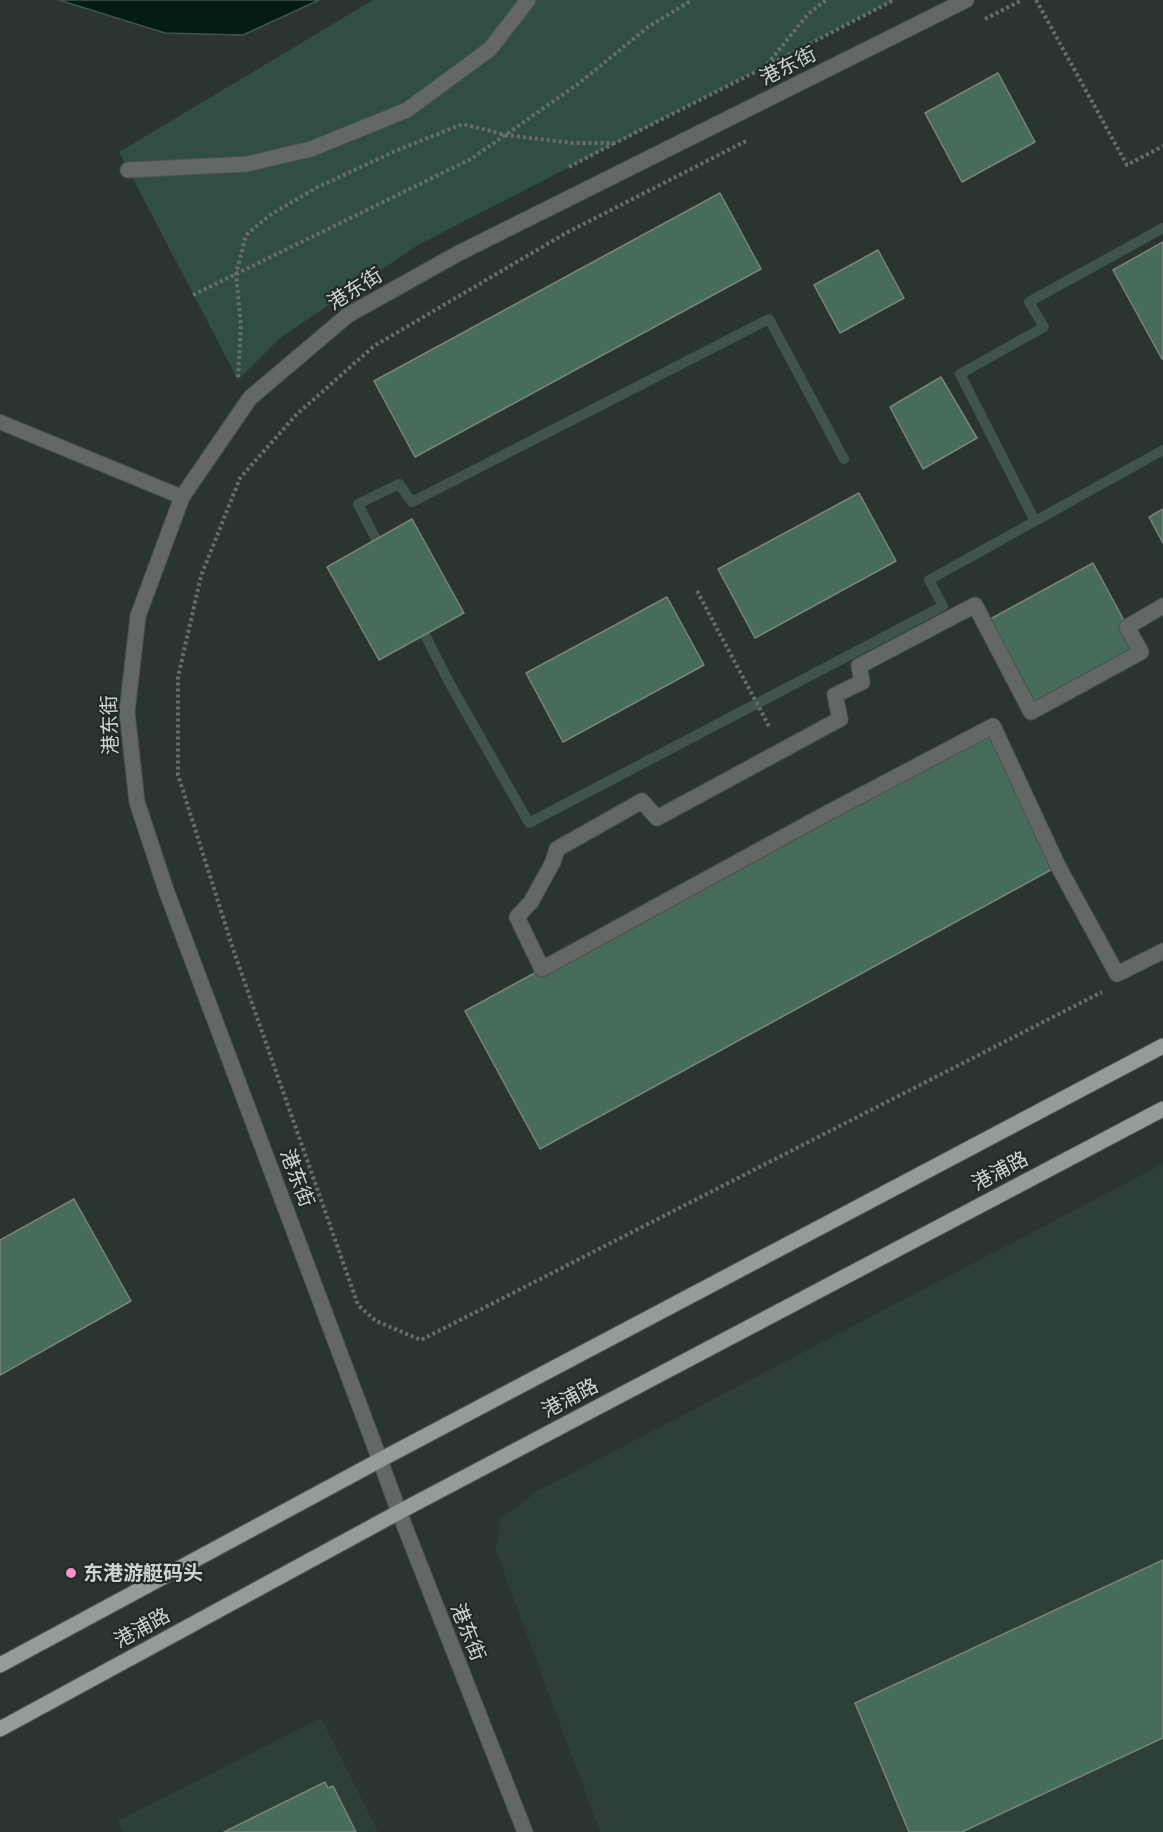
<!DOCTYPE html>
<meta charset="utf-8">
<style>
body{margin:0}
canvas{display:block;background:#2b3530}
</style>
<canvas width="1163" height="1832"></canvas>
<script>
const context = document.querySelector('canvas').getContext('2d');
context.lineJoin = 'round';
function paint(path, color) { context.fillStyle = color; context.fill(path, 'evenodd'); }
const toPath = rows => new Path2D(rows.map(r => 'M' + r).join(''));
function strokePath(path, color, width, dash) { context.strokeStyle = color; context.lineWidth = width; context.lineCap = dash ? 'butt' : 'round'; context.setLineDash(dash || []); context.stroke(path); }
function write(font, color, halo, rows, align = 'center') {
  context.font = font + ' Ubuntu,"Noto Sans SC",sans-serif'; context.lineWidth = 4.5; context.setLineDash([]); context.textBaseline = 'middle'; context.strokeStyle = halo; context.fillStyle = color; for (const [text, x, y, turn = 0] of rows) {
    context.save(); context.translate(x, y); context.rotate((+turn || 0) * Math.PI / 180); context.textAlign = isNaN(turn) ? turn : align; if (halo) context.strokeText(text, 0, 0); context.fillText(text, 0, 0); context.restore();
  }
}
paint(toPath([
 [1163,1164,1163,1832,600,1832,495,1548,501,1519,538,1491],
 [321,1718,378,1832,123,1832,118,1821]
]), '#2e3f37');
paint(toPath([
 [373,0,894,0,418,245,280,338,238,380,119,152]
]), '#314e42');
const water = toPath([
 [59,0,319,0,243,35,165,33,59,0]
]);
paint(water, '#021c12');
strokePath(water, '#40544c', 1.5);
strokePath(toPath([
 [1035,521,960,374,1044,327,1029,302,1163,228],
 [382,551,358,504,399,484,412,502,769,319,844,459],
 [419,623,450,684,529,823,943,606,929,580,1163,450]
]), '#40544c', 10);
const building = toPath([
 [998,73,1035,142,962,182,925,113,998,73],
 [720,193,761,269,415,457,374,381,720,193],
 [1163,242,1163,359,1162,359,1113,270,1163,242],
 [878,250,904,298,840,333,814,285,878,250],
 [941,377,977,438,923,469,890,407,941,377],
 [859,493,896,561,755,638,718,569,859,493],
 [1163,509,1163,543,1149,517,1163,509],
 [412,519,464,613,379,660,327,567,412,519],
 [1093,563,1141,652,1031,712,983,623,1093,563],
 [667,597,704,665,563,742,526,673,667,597],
 [993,726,1058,866,540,1149,465,1011,822,816,993,726],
 [74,1199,131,1301,0,1375,0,1240,74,1199],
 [1163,1560,1163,1738,962,1832,909,1832,855,1703,1163,1560],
 [325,1782,328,1788,333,1786,356,1832,224,1832,325,1782]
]);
paint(building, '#486c5c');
strokePath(building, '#79847f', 1.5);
const service = toPath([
 [0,422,182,497]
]);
const pedestrian = toPath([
 [128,170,247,164,311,149,407,110,490,49,528,0],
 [1163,606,1127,627,1141,652,1031,712,975,605,859,666,862,682,835,695,840,719,657,818,642,801,557,849,553,862,531,902,517,917,542,969,822,816,993,726,1058,866,1117,974,1163,951]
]);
const minor = toPath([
 [380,1460,166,890,137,802,127,712,138,616,182,497,250,398,348,315,459,253,966,0]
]);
const tertiary = toPath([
 [380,1460,399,1512,525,1832]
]);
const primary = toPath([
 [0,1665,380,1460,1163,1046],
 [0,1729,399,1512,1163,1109]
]);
strokePath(service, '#49524d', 16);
strokePath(pedestrian, '#49524d', 17);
strokePath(minor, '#49524d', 17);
strokePath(tertiary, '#49524d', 17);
strokePath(primary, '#49524d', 17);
strokePath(toPath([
 [1036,0,1127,165,1163,146],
 [985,19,1022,0],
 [767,66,894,0],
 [746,141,566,233,374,346,296,415,240,478,201,576,178,677,178,775,234,952,358,1305,376,1321,421,1340,1102,992],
 [569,167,613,144],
 [193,295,471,159,578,84,648,27,692,0],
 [238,377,241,326,236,274,246,235,270,215,316,188,395,151,463,124,506,135,573,143,615,143,765,67,808,14,826,0],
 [697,591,770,728]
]), '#666e6a', 4, [3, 3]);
strokePath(service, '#636866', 14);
strokePath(pedestrian, '#636866', 15);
strokePath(minor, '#636866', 15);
strokePath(tertiary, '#636866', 15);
strokePath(primary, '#939d98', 15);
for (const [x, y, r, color] of [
 [71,1573,6,"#f890cc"]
]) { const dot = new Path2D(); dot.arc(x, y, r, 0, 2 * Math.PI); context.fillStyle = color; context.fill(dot); strokePath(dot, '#212b26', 2); }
write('20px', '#cfd5d2', '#212b26', [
 ["港东街",788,66,-27],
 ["港东街",355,289,-32],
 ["港东街",110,725,-92],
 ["港浦路",1000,1171,-28],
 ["港东街",297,1178,69],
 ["港浦路",570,1398,-28],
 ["港浦路",142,1628,-29],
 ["港东街",468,1632,68]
]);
write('bold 20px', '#cfd5d2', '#212b26', [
 ["东港游艇码头",83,1573]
], 'left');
</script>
